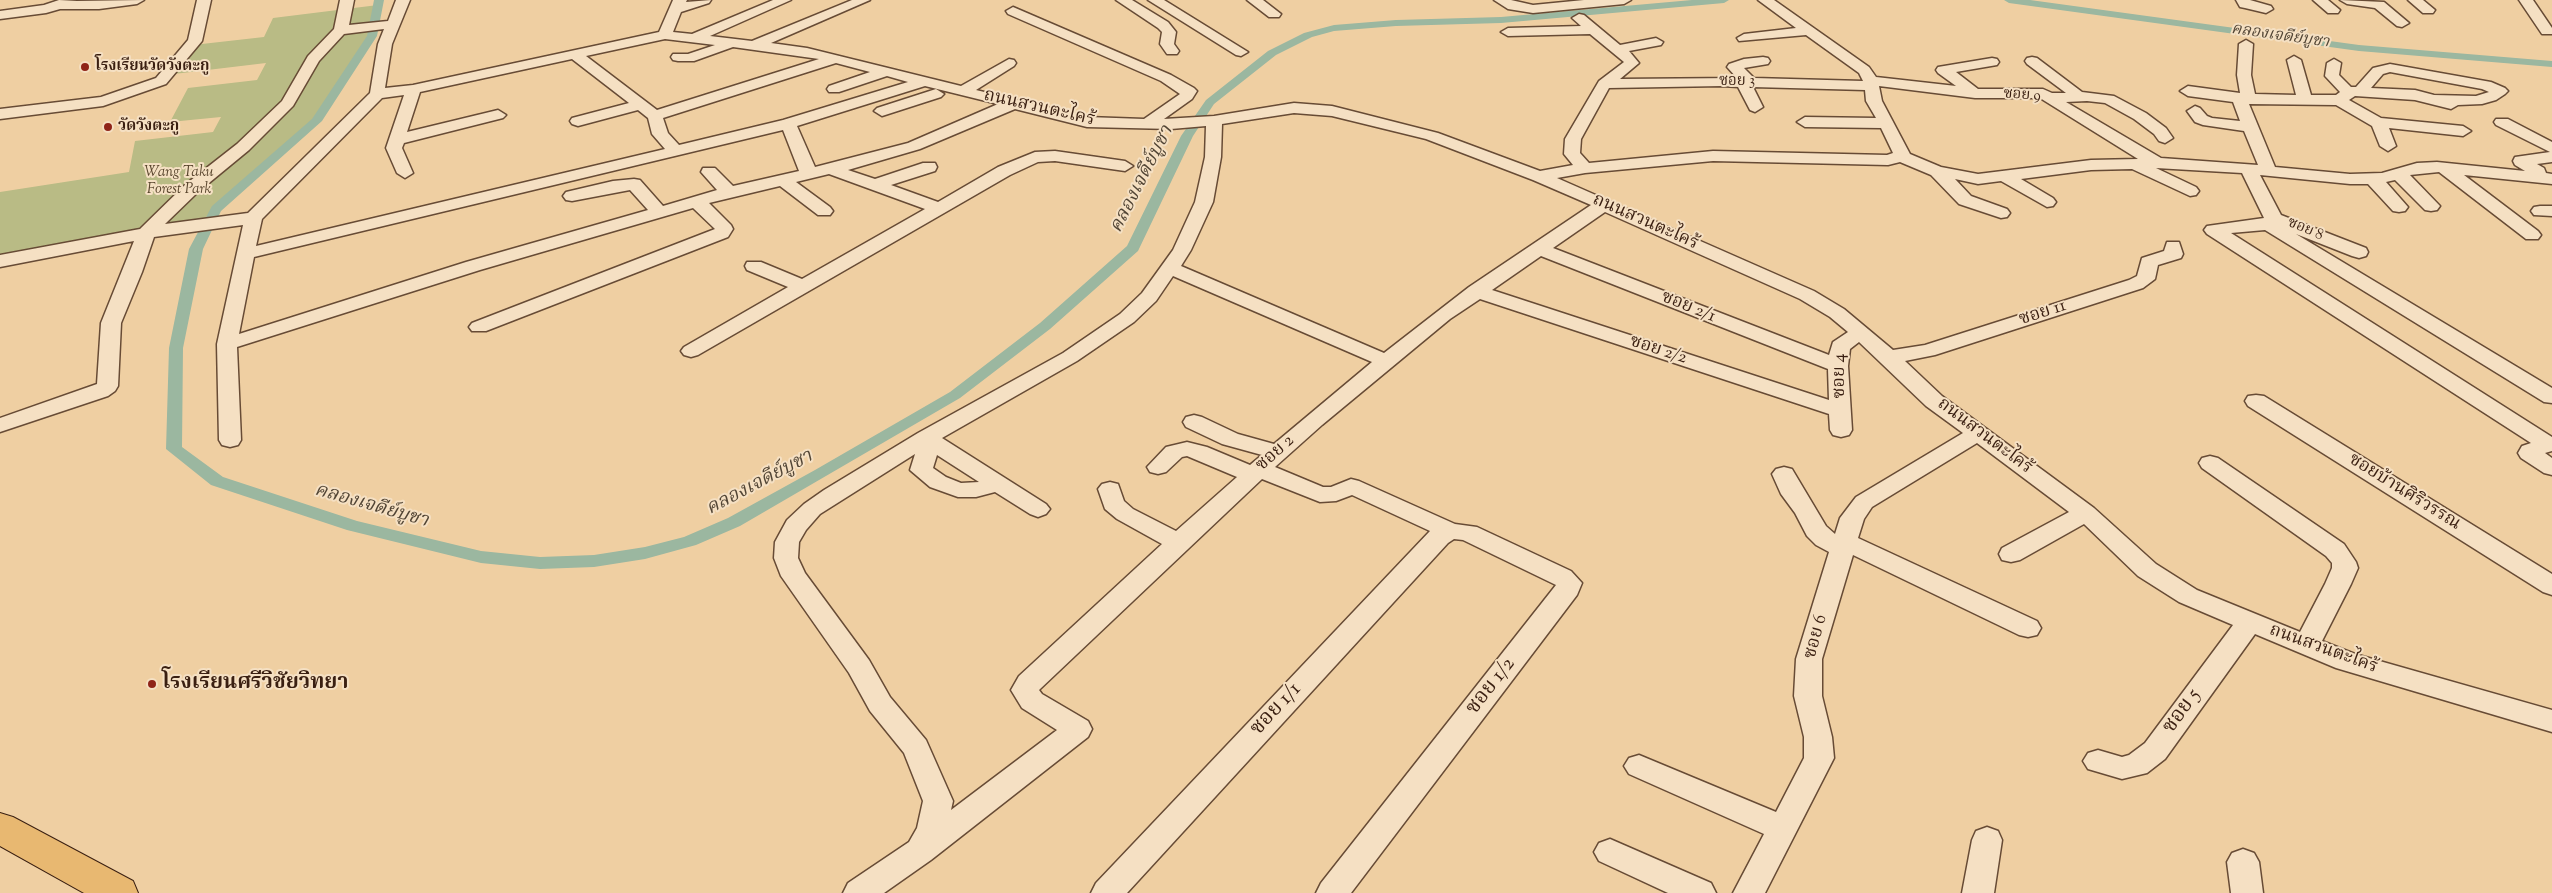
<!DOCTYPE html>
<meta charset="utf-8">
<style>
body{margin:0}
canvas{display:block;background:#efcfa2}
</style>
<canvas width="2552" height="893"></canvas>
<script>
const context = document.querySelector('canvas').getContext('2d');
context.lineJoin = 'round';
function paint(path, color) { context.fillStyle = color; context.fill(path, 'evenodd'); }
const toPath = rows => new Path2D(rows.map(r => 'M' + r).join(''));
function strokePath(path, color, width, dash) { context.strokeStyle = color; context.lineWidth = width; context.lineCap = dash ? 'butt' : 'round'; context.setLineDash(dash || []); context.stroke(path); }
function write(font, color, halo, rows, align = 'center') {
  context.font = font + ' "Sorts Mill Goudy","Noto Serif Thai",serif'; context.lineWidth = 4; context.setLineDash([]); context.textBaseline = 'middle'; context.strokeStyle = halo; context.fillStyle = color; for (const [text, x, y, turn = 0] of rows) {
    context.save(); context.translate(x, y); context.rotate((+turn || 0) * Math.PI / 180); context.textAlign = isNaN(turn) ? turn : align; if (halo) context.strokeText(text, 0, 0); context.fillText(text, 0, 0); context.restore();
  }
}
paint(toPath([
 [378,5,372,36,316,121,216,209,209,223,0,259,0,192,129,172,135,141,213,132,221,117,170,122,188,88,257,80,266,63,174,74,193,45,264,37,273,18]
]), '#b9bb85');
paint(toPath([
 [374,0,384,0,377,36,322,121,221,211,203,249,183,348,182,447,223,477,357,521,481,551,540,557,594,555,645,547,684,537,728,518,815,470,950,392,1040,323,1127,246,1181,136,1206,100,1268,51,1304,33,1334,25,1396,20,1501,17,1692,0,1729,0,1724,3,1501,23,1396,26,1334,31,1312,37,1276,55,1214,104,1193,136,1138,251,1050,329,960,398,740,526,696,545,645,559,594,567,540,569,481,563,347,530,211,485,166,449,169,348,189,249,212,206,312,119,367,36,374,0],
 [2004,0,2030,0,2359,45,2552,61,2552,67,2359,51,2009,3,2004,0]
]), '#9bb7a0');
const minor = toPath([
 [59,0,77,1,144,0,137,4,99,9,60,9,46,13,0,19,0,11,44,5,59,0],
 [197,0,211,0,202,41,166,84,103,106,0,119,0,109,101,97,156,78,188,40,197,0],
 [340,0,354,0,349,25,388,21,396,0,410,0,392,44,385,88,413,85,659,32,673,0,687,0,686,2,711,0,709,3,681,12,673,32,692,34,773,0,791,0,710,36,752,41,852,0,870,0,771,43,807,48,961,86,1009,59,1014,60,1016,63,1014,66,976,90,1087,117,1144,119,1180,94,1161,81,1008,14,1006,11,1013,7,1171,75,1194,88,1197,91,1192,99,1164,119,1214,116,1294,103,1332,106,1438,133,1540,171,1573,165,1564,154,1565,139,1599,81,1624,62,1590,34,1508,36,1501,32,1508,28,1581,26,1572,18,1579,14,1584,15,1620,45,1656,38,1663,42,1661,45,1629,51,1639,63,1620,79,1737,78,1727,67,1729,64,1744,59,1763,57,1768,58,1770,61,1768,64,1744,68,1754,78,1863,81,1859,73,1806,35,1739,41,1737,38,1744,34,1796,28,1758,0,1774,0,1869,67,1876,77,1956,86,1938,73,1936,70,1938,67,1992,58,1997,59,1999,62,1997,65,1956,72,1978,89,2043,89,2052,93,2066,93,2027,64,2025,61,2027,58,2032,57,2037,58,2082,92,2114,96,2146,113,2166,128,2173,138,2165,143,2159,141,2154,134,2134,119,2105,103,2087,101,2066,102,2161,158,2258,165,2244,131,2203,125,2195,122,2187,111,2195,106,2200,108,2207,116,2212,118,2240,121,2233,102,2188,96,2180,91,2188,86,2240,93,2237,75,2239,44,2246,40,2253,44,2251,75,2255,94,2296,95,2287,60,2294,56,2301,60,2311,95,2336,95,2340,92,2325,76,2327,63,2334,59,2341,63,2339,75,2351,87,2356,87,2373,68,2390,64,2491,82,2505,88,2508,91,2505,94,2496,100,2482,104,2458,105,2451,109,2415,100,2355,96,2349,100,2381,118,2463,126,2471,131,2463,136,2389,128,2396,146,2388,151,2380,146,2372,126,2336,105,2249,104,2275,167,2350,174,2382,173,2417,163,2437,162,2525,171,2515,165,2513,161,2515,157,2550,152,2496,125,2494,122,2496,119,2508,119,2552,142,2552,162,2537,164,2544,168,2546,173,2552,174,2552,184,2464,175,2538,231,2541,235,2538,239,2526,239,2439,172,2410,175,2440,206,2437,210,2431,211,2425,210,2395,180,2386,182,2408,207,2405,211,2399,212,2393,211,2368,184,2350,184,2260,175,2281,215,2366,248,2368,252,2366,256,2359,258,2352,256,2296,234,2552,388,2552,403,2544,402,2265,230,2231,233,2552,437,2552,451,2545,453,2552,458,2552,475,2544,473,2521,458,2518,453,2522,446,2531,443,2207,234,2204,230,2207,226,2264,218,2242,173,2156,168,2196,187,2199,191,2196,195,2190,196,2132,169,2091,170,2021,179,2053,198,2056,202,2053,206,2047,207,2001,181,1978,184,1955,179,1971,196,2007,209,2010,213,2007,217,2001,218,1959,204,1931,175,1900,162,1888,165,1713,161,1585,173,1557,178,1814,291,1844,309,1893,350,1925,345,2129,280,2137,276,2142,258,2164,251,2167,242,2179,242,2183,254,2181,258,2158,265,2155,279,2143,288,1935,355,1905,361,1942,396,2094,508,2156,564,2197,590,2300,632,2325,584,2332,568,2332,563,2326,556,2202,468,2199,463,2202,458,2210,456,2218,458,2344,544,2356,562,2358,568,2351,584,2322,641,2355,654,2552,710,2552,732,2336,668,2255,634,2165,759,2147,773,2122,779,2088,769,2083,761,2088,753,2098,750,2122,757,2129,755,2145,743,2233,625,2179,602,2138,576,2084,524,2020,560,2011,562,2002,560,1999,554,2002,548,2069,512,1977,443,1872,507,1864,519,1858,538,2037,621,2041,628,2037,635,2028,637,2019,635,1853,555,1822,659,1822,696,1832,737,1834,758,1765,893,1733,893,1764,834,1629,774,1624,766,1629,758,1639,755,1776,812,1804,758,1804,737,1794,696,1796,659,1829,552,1816,545,1807,536,1795,513,1781,494,1772,474,1776,469,1784,467,1792,469,1826,526,1835,534,1840,518,1856,497,1963,433,1926,406,1859,342,1850,349,1848,366,1852,430,1849,435,1841,437,1833,435,1830,430,1829,414,1480,299,1450,319,1322,425,1275,467,1323,487,1331,487,1351,479,1359,481,1455,524,1477,527,1571,571,1582,583,1577,595,1351,893,1316,893,1321,883,1556,585,1463,540,1454,539,1448,543,1127,893,1091,893,1096,883,1430,531,1352,495,1336,501,1320,502,1262,479,1039,690,1042,694,1088,721,1092,729,1088,737,931,860,884,893,843,893,848,883,909,842,917,828,923,801,904,753,870,711,849,673,781,576,774,558,775,542,787,520,804,504,824,490,918,433,1063,353,1120,314,1142,293,1173,250,1195,202,1205,157,1206,126,1171,129,1087,127,1015,109,920,149,848,170,875,179,923,163,935,163,937,167,935,171,891,185,938,202,998,167,1035,152,1055,151,1125,161,1133,166,1125,171,1055,161,1038,162,1010,175,698,355,691,357,684,355,681,351,684,347,788,287,747,270,745,266,747,262,761,262,802,279,925,209,829,174,796,182,830,207,833,211,830,215,818,215,780,186,709,203,731,225,733,229,728,237,486,331,472,331,469,327,472,323,715,229,693,208,480,270,237,347,241,440,238,445,230,447,222,445,219,440,217,344,243,225,154,237,142,272,121,323,118,386,115,391,108,396,0,432,0,418,97,384,101,323,134,241,0,267,0,255,140,229,186,184,237,144,282,101,308,56,334,29,340,0],
 [384,29,378,44,370,93,248,213,165,224,198,192,249,150,293,106,319,61,344,34,384,29],
 [665,39,715,45,688,54,673,54,671,57,673,60,678,61,694,61,733,47,819,59,657,110,586,56,665,39],
 [572,59,629,103,572,118,570,121,572,124,578,126,638,110,648,118,652,134,665,149,256,246,262,219,382,98,404,95,386,148,397,173,405,178,413,173,402,148,404,143,503,118,506,115,498,110,407,132,420,92,572,59],
 [836,63,870,72,829,86,827,89,829,92,839,92,887,76,908,82,783,120,679,145,668,133,663,118,836,63],
 [2390,72,2482,89,2489,92,2476,96,2434,95,2415,90,2371,88,2383,74,2390,72],
 [925,86,998,104,908,143,815,167,797,126,925,86],
 [1722,86,1738,87,1750,110,1755,112,1763,107,1753,87,1865,90,1866,101,1876,118,1805,117,1797,122,1805,127,1881,128,1893,153,1887,155,1713,151,1589,163,1580,153,1581,139,1609,88,1722,86],
 [1879,86,1975,98,2040,98,2138,159,2091,160,1978,174,1941,167,1910,154,1882,101,1879,86],
 [1294,113,1332,116,1426,139,1533,180,1591,205,1469,287,1384,353,1181,266,1191,250,1213,202,1221,157,1222,124,1294,113],
 [783,130,799,171,733,186,715,168,703,168,701,172,717,190,663,206,640,180,634,179,613,181,566,192,563,196,566,200,572,201,630,190,648,210,466,262,239,334,254,257,783,130],
 [1605,212,1800,299,1830,317,1848,332,1833,342,1829,355,1553,248,1605,212],
 [1541,256,1828,369,1829,400,1492,290,1541,256],
 [1173,276,1372,362,1274,444,1238,434,1202,417,1194,415,1186,417,1183,422,1186,427,1222,444,1262,455,1250,465,1207,447,1187,442,1166,447,1147,467,1150,472,1158,474,1166,472,1182,457,1187,456,1237,477,1176,531,1133,509,1124,501,1118,484,1110,482,1102,484,1098,489,1105,509,1117,519,1162,544,1019,676,1011,690,1022,708,1057,730,951,810,953,801,926,740,890,697,869,660,805,573,798,558,799,542,806,530,820,514,915,454,910,470,930,487,958,497,976,497,995,492,1030,514,1038,517,1046,514,1050,509,1046,504,942,438,1077,361,1134,322,1156,301,1173,276],
 [937,455,979,482,961,483,946,477,933,468,937,455],
 [1116,0,1132,0,1168,22,1176,32,1174,44,1179,51,1177,54,1167,54,1160,44,1162,32,1158,28,1116,0],
 [1148,0,1164,0,1248,52,1241,56,1236,55,1148,0],
 [1247,0,1263,0,1281,14,1279,17,1269,17,1247,0],
 [1494,0,1511,0,1533,5,1584,0,1631,0,1624,4,1533,13,1508,9,1494,0],
 [2236,0,2250,0,2271,6,2273,9,2266,13,2245,8,2240,7,2236,0],
 [2313,0,2328,0,2340,10,2338,13,2328,13,2313,0],
 [2340,0,2384,2,2409,23,2402,27,2397,26,2375,8,2347,4,2340,0],
 [2408,0,2423,0,2435,10,2433,13,2423,13,2408,0],
 [2519,0,2533,0,2552,28,2552,34,2542,34,2519,0],
 [936,89,944,94,941,97,882,116,874,111,877,108,936,89],
 [2540,206,2552,206,2552,216,2534,215,2531,211,2534,207,2540,206],
 [2256,395,2264,396,2552,574,2552,595,2543,592,2248,406,2245,401,2248,396,2256,395],
 [1987,827,1998,831,2002,840,1994,893,1962,893,1972,840,1976,831,1987,827],
 [1610,839,1711,883,1716,893,1668,893,1599,861,1594,852,1599,843,1610,839],
 [2243,849,2254,853,2259,862,2263,893,2231,893,2227,862,2232,853,2243,849]
]);
const highway = toPath([
 [0,813,13,817,133,881,138,893,84,893,0,846,0,813]
]);
strokePath(minor, '#674b35', 3);
strokePath(highway, '#3a1f11', 2);
paint(minor, '#f5e0c3');
paint(highway, '#e8b871');
for (const [x, y, r, color] of [
 [85,67,5,"#8f2418"],
 [108,127,5,"#8f2418"],
 [152,684,5,"#8f2418"]
]) { const dot = new Path2D(); dot.arc(x, y, r, 0, 2 * Math.PI); context.fillStyle = color; context.fill(dot); strokePath(dot, '#f5e0c3', 2); }
write('bold 15px', '#3a1f11', '#f5e0c3', [
 ["โรงเรียนวัดวังตะกู",95,67],
 ["วัดวังตะกู",118,127]
], 'left');
write('15px', '#3a1f11', '#f5e0c3', [
 ["ซอย 3",1737,82],
 ["ซอย 9",2022,96,4],
 ["ซอย 8",2305,230,23]
]);
write('italic 15px', '#5a462e', '#f5e0c3', [
 ["Wang Taku",179,173],
 ["Forest Park",179,190]
]);
write('italic 16px', '#524535', '#f5e0c3', [
 ["คลองเจดีย์บูชา",2280,37,8]
]);
write('18px', '#3a1f11', '#f5e0c3', [
 ["ถนนสวนตะไคร้",1039,109,13],
 ["ถนนสวนตะไคร้",1645,223,24],
 ["ซอย 2/1",1688,308,22],
 ["ซอย 11",2043,314,-18],
 ["ซอย 2/2",1658,351,18],
 ["ซอย 4",1841,376,-90],
 ["ถนนสวนตะไคร้",1984,437,37],
 ["ซอย 2",1276,454,-42],
 ["ซอยบ้านศิริวรรณ",2404,493,32],
 ["ซอย 6",1817,637,-75],
 ["ถนนสวนตะไคร้",2323,650,20]
]);
write('italic 19px', '#524535', '#f5e0c3', [
 ["คลองเจดีย์บูชา",1143,180,-63],
 ["คลองเจดีย์บูชา",760,484,-28],
 ["คลองเจดีย์บูชา",371,507,16]
]);
write('bold 21px', '#3a1f11', '#f5e0c3', [
 ["โรงเรียนศรีวิชัยวิทยา",162,684]
], 'left');
write('21px', '#3a1f11', '#f5e0c3', [
 ["ซอย 1/2",1492,687,-52],
 ["ซอย 1/1",1277,710,-47],
 ["ซอย 5",2183,712,-54]
]);
</script>
